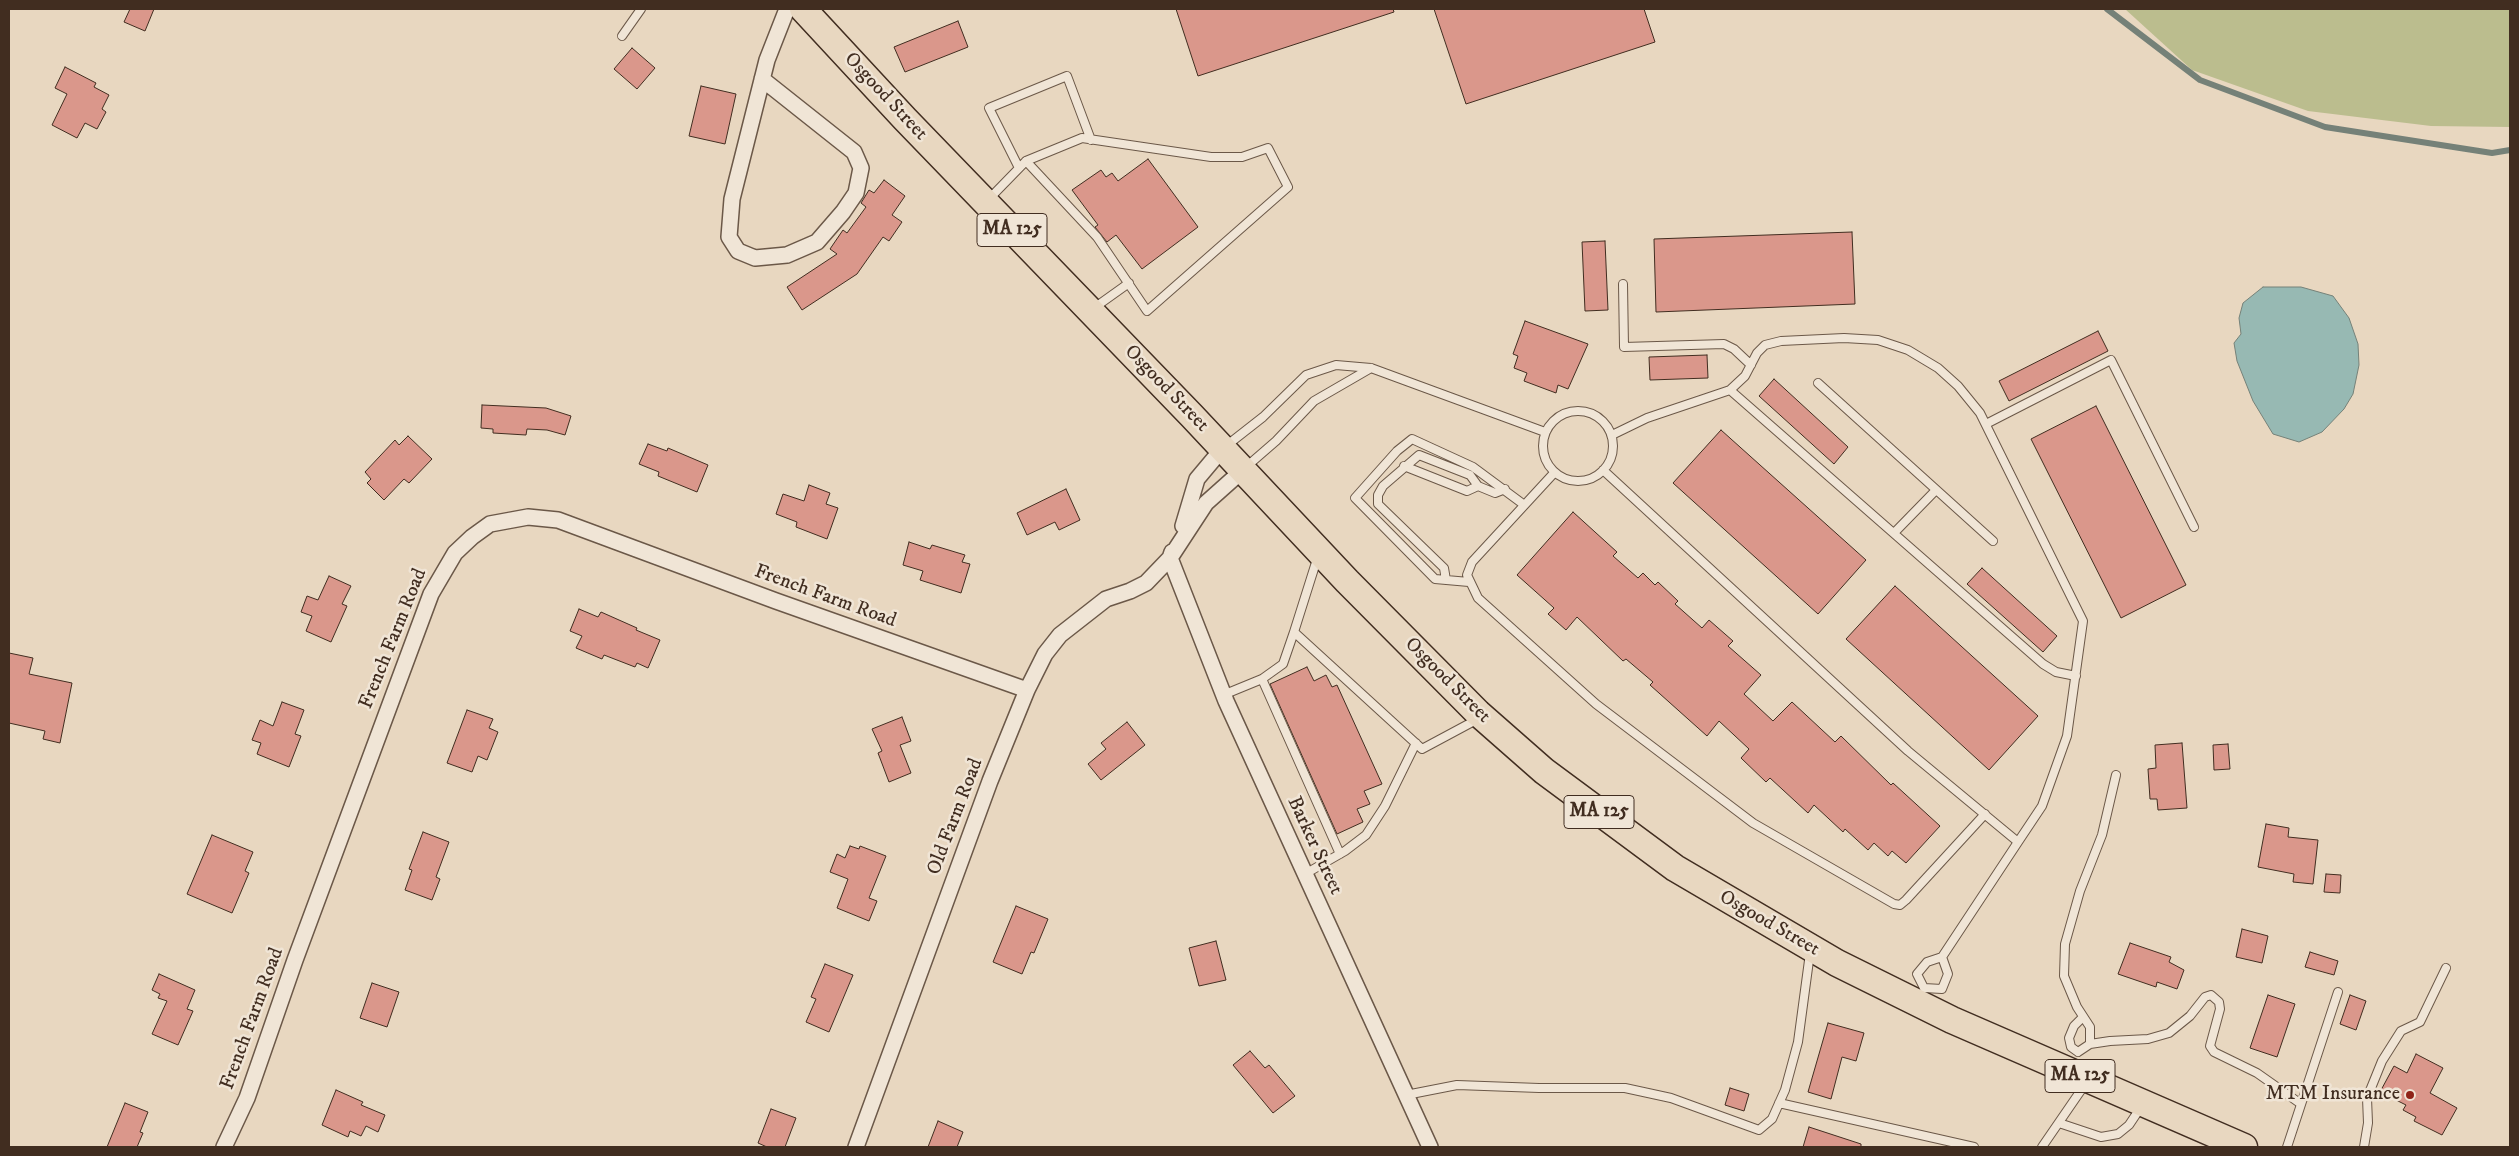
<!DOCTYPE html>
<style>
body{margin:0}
#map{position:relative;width:2519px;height:1156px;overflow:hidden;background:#e8d7c0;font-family:"IM FELL DW Pica",serif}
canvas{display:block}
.frame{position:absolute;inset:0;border:10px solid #412d20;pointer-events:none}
</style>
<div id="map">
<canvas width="2519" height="1156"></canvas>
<div class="frame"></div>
</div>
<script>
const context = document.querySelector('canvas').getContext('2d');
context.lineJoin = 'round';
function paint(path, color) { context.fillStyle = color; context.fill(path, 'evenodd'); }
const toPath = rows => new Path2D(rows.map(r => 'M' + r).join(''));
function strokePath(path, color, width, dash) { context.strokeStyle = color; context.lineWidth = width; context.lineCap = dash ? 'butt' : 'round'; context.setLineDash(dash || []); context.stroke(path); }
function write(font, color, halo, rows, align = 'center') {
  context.font = font + ' "IM FELL DW Pica",serif'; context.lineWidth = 5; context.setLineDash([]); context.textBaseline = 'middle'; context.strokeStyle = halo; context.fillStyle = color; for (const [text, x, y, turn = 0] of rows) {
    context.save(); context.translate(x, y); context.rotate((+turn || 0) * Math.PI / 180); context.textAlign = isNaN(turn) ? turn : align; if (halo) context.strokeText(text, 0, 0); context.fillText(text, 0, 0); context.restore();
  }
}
paint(toPath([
 [2125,9,2510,9,2510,127,2431,126,2308,111,2192,70]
]), '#bbbd8e');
const water = toPath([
 [2263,287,2301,287,2333,296,2349,318,2358,344,2359,365,2353,394,2344,409,2322,432,2299,442,2273,434,2253,401,2237,361,2234,343,2241,334,2239,318,2243,303,2263,287]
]);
paint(water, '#97b9b3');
strokePath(water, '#758178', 1);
strokePath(toPath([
 [2107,9,2200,80,2325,127,2492,153,2510,150]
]), '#758178', 6);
const building = toPath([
 [130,9,154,9,145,31,124,22,130,9],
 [1176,9,1393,9,1394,12,1198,76,1176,9],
 [1434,9,1644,9,1655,42,1466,104,1434,9],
 [958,21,968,47,905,72,894,47,958,21],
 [632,48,655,68,637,89,614,69,632,48],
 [65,67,96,83,94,87,109,95,102,109,106,112,97,129,85,123,77,138,52,125,67,94,55,88,65,67],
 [701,86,736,94,725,144,689,136,701,86],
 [1148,159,1198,227,1142,269,1116,235,1107,242,1095,227,1098,225,1072,190,1101,170,1106,177,1112,173,1118,181,1148,159],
 [884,180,905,196,892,215,902,222,889,241,883,237,857,274,802,310,787,287,837,254,830,249,843,230,847,233,866,207,861,203,869,190,874,193,884,180],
 [1852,232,1855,304,1656,312,1654,239,1852,232],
 [1605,241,1608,310,1585,311,1582,242,1605,241],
 [1525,321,1588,344,1568,389,1558,385,1556,393,1524,381,1527,373,1514,368,1518,356,1513,354,1525,321],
 [2098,331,2108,351,2009,401,1999,381,2098,331],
 [1707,355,1708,378,1650,380,1649,357,1707,355],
 [1774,379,1848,447,1834,464,1759,396,1774,379],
 [482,405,546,408,571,416,565,435,547,430,527,429,526,435,493,433,493,429,481,428,482,405],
 [2096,406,2186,585,2121,618,2031,439,2096,406],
 [1721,430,1866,560,1818,614,1673,483,1721,430],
 [408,436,432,459,409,483,404,479,384,500,367,483,371,479,365,472,395,440,399,445,408,436],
 [648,444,667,451,668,448,708,465,697,492,658,476,659,472,639,464,648,444],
 [809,485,830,493,826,504,838,508,827,539,796,527,797,522,776,514,783,494,804,501,809,485],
 [1066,489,1080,520,1059,530,1055,522,1027,535,1017,513,1066,489],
 [1573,512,1617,552,1613,556,1638,578,1643,573,1655,585,1658,582,1678,601,1675,604,1702,628,1709,620,1733,641,1728,646,1761,675,1744,694,1773,721,1792,702,1835,742,1841,736,1891,785,1893,783,1940,826,1906,863,1892,851,1888,856,1874,843,1868,850,1845,829,1843,832,1814,805,1808,813,1770,778,1766,782,1741,758,1749,749,1719,721,1707,736,1650,685,1653,682,1626,659,1623,661,1577,617,1566,630,1548,614,1554,608,1517,575,1573,512],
 [909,542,930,549,932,545,965,555,962,562,970,564,961,593,920,580,923,571,903,565,909,542],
 [1982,568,2057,636,2043,652,1967,584,1982,568],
 [329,576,351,586,342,604,347,606,331,642,306,631,312,616,301,612,307,596,318,600,329,576],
 [1895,586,2038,716,1989,770,1846,639,1895,586],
 [579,609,598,617,601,612,637,628,636,630,660,640,648,668,637,663,635,667,604,655,602,659,576,648,582,636,570,631,579,609],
 [9,653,33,658,29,674,72,683,60,743,43,739,45,731,9,723,9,653],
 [1307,667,1314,681,1326,675,1332,687,1337,685,1382,784,1364,791,1370,804,1357,809,1363,822,1337,834,1270,684,1307,667],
 [282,702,304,710,295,734,301,736,289,767,257,754,261,743,252,740,260,720,273,726,282,702],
 [467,710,493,719,489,728,498,732,487,760,478,756,472,772,447,763,467,710],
 [902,717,911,741,900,745,911,773,889,782,878,753,882,751,872,729,902,717],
 [1127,722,1145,745,1101,780,1088,764,1106,749,1101,743,1127,722],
 [2182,743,2187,808,2158,810,2157,799,2150,799,2148,769,2156,768,2155,745,2182,743],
 [2228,744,2230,769,2214,770,2213,745,2228,744],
 [2266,824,2289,828,2288,837,2318,840,2313,884,2293,882,2294,874,2258,867,2266,824],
 [423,832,449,842,436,877,440,879,432,900,405,890,412,870,409,869,423,832],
 [212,835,253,852,245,871,249,873,232,913,187,894,212,835],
 [850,846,859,849,860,846,886,856,869,898,877,901,869,921,837,908,848,879,830,872,837,854,845,858,850,846],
 [2326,874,2341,875,2340,893,2324,892,2326,874],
 [1016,906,1048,919,1034,953,1031,952,1022,974,993,962,1016,906],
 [2242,929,2268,936,2262,963,2236,957,2242,929],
 [1216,941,1226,980,1199,986,1189,948,1216,941],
 [2130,943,2171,957,2169,962,2184,970,2177,989,2157,982,2156,987,2118,974,2130,943],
 [2310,952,2338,961,2334,975,2305,967,2310,952],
 [825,964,853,975,829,1032,806,1022,816,999,811,997,825,964],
 [159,974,195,990,187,1009,193,1011,178,1045,152,1034,167,1001,158,998,160,994,152,990,159,974],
 [372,983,399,992,387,1027,360,1018,372,983],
 [2268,995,2295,1004,2277,1057,2250,1048,2268,995],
 [2350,995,2366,1001,2356,1030,2340,1024,2350,995],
 [1828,1023,1864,1033,1856,1061,1842,1057,1831,1099,1808,1092,1828,1023],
 [1250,1051,1265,1068,1269,1065,1295,1096,1273,1113,1233,1065,1250,1051],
 [2416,1054,2443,1068,2430,1093,2457,1108,2442,1135,2414,1121,2416,1117,2403,1110,2406,1105,2380,1092,2394,1066,2407,1073,2416,1054],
 [1730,1088,1749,1094,1744,1111,1725,1105,1730,1088],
 [336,1090,363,1102,361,1105,385,1115,378,1132,366,1126,361,1136,350,1131,348,1137,322,1125,336,1090],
 [125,1103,148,1112,140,1132,143,1133,137,1147,107,1147,125,1103],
 [771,1109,796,1118,785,1147,767,1147,758,1143,771,1109],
 [938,1121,963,1132,957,1147,928,1147,938,1121],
 [1809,1127,1861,1144,1861,1147,1803,1147,1809,1127]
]);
paint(building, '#da978b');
strokePath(building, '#412d20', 1);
const service = toPath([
 [622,36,641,9],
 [1019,168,989,108,1067,76,1091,140],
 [988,200,1026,161,1097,237,1147,311,1288,187,1268,148,1242,157,1211,157,1082,138,1026,161],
 [1623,284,1624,347,1724,344,1734,349,1751,365],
 [1094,308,1129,283],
 [1818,383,1993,541],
 [1730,390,2043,664,2056,672,2076,676],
 '1543 446a35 35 0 1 1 70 0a35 35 0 1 1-70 0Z',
 [1986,424,2111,360,2194,527],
 [1612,435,1647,418,1730,390,1745,376,1757,353,1765,345,1781,341,1844,338,1878,340,1908,350,1938,368,1958,386,1980,413,2083,621,2067,736,2042,806,2018,842],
 [1226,446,1263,417,1306,375,1336,365,1371,368,1545,432],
 [1404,466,1467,491,1478,486],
 [1246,467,1276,441,1314,401,1371,368],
 [1603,470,1908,751,2018,842,1942,957,1927,962,1917,974,1924,988],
 [1554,473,1472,562,1467,575,1478,598,1596,704,1753,823,1894,904,1900,905,1906,900,1985,814],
 [1894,533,1936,490],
 [1318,556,1294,632,1422,749,1478,719],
 [1446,580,1444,568,1378,504,1378,495,1383,486,1419,455,1470,475,1478,486,1495,493,1505,489],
 [1469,582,1435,579,1355,498,1397,451,1412,439,1473,467,1523,504],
 [1262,679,1340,854],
 [1223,695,1262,679,1283,664,1294,632],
 [1305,874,1345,851,1366,835,1385,806,1416,743],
 [1924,988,1942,989,1948,974,1942,957],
 [2090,1044,2110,1041,2148,1039,2169,1033,2190,1016,2205,997,2211,995,2219,1002,2220,1009,2210,1046,2214,1052,2257,1073,2301,1104],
 [2078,1052,2090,1044,2090,1027,2077,1007,2064,976,2065,944,2080,891,2102,835,2116,775],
 [2078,1052,2071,1047,2069,1038,2074,1026,2083,1017],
 [1406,1095,1457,1085,1539,1088,1625,1088,1671,1098,1759,1130,1772,1119,1785,1090,1798,1042,1810,953],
 [1779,1103,1974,1147],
 [2059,1123,2101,1137,2118,1134,2129,1125,2141,1107],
 [2042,1147,2086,1083],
 [2287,1147,2338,992],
 [2364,1147,2368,1123,2367,1098,2382,1061,2401,1031,2420,1022,2446,968]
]);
const minor = toPath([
 [762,79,854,152,861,168,856,193,843,212,817,242,787,255,755,258,738,251,729,237,732,199,767,60,787,9],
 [1183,526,1197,479,1223,448],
 [1172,552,1170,558,1226,701,1430,1147],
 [224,1147,247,1098,295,960,431,594,455,553,472,537,490,524,528,517,558,520,776,601,1027,690],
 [856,1147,990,781,1027,690,1045,654,1060,635,1106,599,1130,591,1146,583,1170,558,1206,503,1243,470]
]);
const trunk = toPath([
 [803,9,905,119,1192,416,1347,581,1478,713,1544,771,1675,868,1837,963,1952,1020,2244,1147]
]);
strokePath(service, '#6b5848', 10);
strokePath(minor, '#6b5848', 18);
strokePath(trunk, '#412d20', 29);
strokePath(service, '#f0e5d6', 8);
strokePath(minor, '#f0e5d6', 15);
strokePath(trunk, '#e8d7c0', 26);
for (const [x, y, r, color] of [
 [2410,1095,5,"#8f2418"]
]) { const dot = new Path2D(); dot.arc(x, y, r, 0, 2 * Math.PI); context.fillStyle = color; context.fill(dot); strokePath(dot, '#f0e5d6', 2); }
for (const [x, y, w] of [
 [1012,230,70],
 [1599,812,70],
 [2080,1076,70]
]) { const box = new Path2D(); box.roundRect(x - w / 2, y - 16.5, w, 33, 4); context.fillStyle = '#f0e5d6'; context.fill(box); strokePath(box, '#412d20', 1); }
write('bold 19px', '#412d20', null, [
 ["MA 125",1012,230],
 ["MA 125",1599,812],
 ["MA 125",2080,1076]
]);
write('20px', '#412d20', '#f0e5d6', [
 ["Osgood Street",885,97,47],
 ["Osgood Street",1166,389,46],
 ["French Farm Road",825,597,20],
 ["French Farm Road",394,639,-68],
 ["Osgood Street",1447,681,45],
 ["Old Farm Road",956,817,-69],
 ["Barker Street",1314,846,65],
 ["Osgood Street",1769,924,30],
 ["French Farm Road",253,1019,-70]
]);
write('20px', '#412d20', '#f0e5d6', [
 ["MTM Insurance",2400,1095]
], 'right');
</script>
